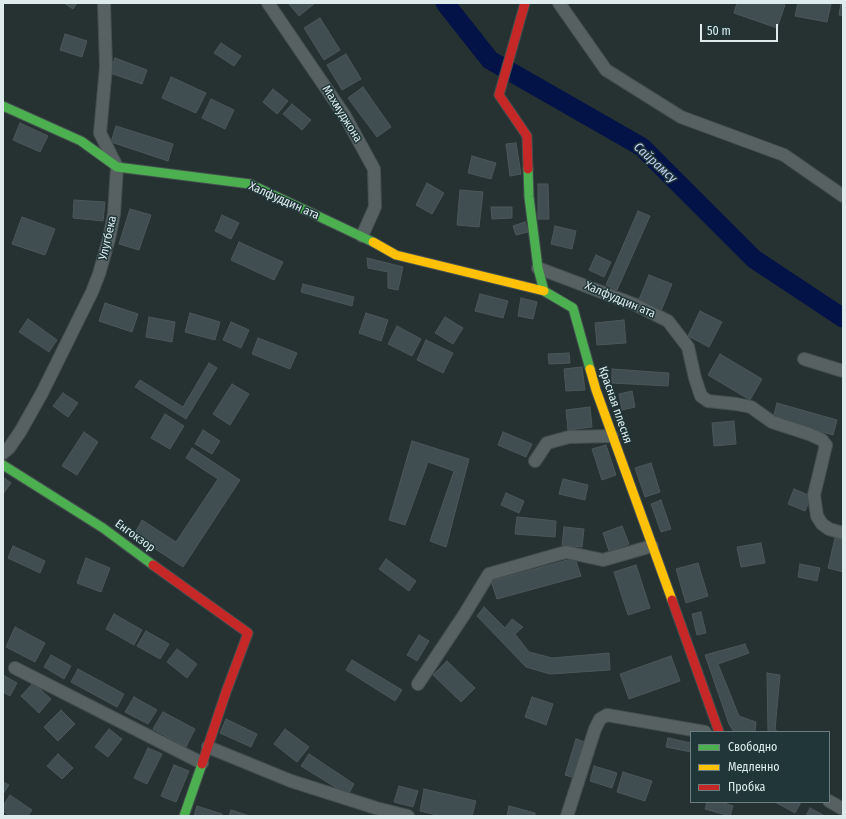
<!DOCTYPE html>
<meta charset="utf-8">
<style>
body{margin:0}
#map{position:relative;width:846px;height:819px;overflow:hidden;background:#263232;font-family:"Fira Sans Condensed",sans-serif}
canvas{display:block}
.frame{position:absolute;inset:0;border:4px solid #deebed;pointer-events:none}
.legend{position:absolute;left:690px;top:731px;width:140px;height:72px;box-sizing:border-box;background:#203638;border:1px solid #6c7e80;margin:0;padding:5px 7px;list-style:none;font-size:12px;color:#deebed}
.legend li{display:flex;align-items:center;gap:8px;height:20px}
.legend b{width:20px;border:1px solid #6c7e80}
.scale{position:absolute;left:700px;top:24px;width:78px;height:18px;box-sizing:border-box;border:2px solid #deebed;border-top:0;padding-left:5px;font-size:12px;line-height:14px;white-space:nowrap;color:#deebed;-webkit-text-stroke:3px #203638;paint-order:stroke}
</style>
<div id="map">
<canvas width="846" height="819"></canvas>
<div class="frame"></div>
<ul class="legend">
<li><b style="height:5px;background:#4caf50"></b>Свободно</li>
<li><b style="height:5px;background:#ffc107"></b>Медленно</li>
<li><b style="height:5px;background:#c62828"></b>Пробка</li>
</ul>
<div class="scale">50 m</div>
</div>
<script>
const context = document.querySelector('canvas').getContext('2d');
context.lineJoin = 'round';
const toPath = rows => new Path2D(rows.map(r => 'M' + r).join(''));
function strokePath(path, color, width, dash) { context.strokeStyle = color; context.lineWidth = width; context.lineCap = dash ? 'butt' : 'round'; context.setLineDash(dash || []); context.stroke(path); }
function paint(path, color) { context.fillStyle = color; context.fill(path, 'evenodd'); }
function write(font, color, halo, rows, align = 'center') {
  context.font = font + ' "Fira Sans Condensed",sans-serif'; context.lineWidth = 3; context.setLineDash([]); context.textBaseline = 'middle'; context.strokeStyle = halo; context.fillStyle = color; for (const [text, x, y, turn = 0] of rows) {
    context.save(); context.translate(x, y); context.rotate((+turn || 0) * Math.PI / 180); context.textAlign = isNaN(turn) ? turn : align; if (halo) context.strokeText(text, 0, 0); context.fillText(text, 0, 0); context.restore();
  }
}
strokePath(toPath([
 [445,3,490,60,642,147,754,259,843,318]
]), '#031247', 19);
const building = toPath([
 [64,3,77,3,73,9,64,3],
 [288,3,313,3,314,4,299,16,288,3],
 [737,3,781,3,785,5,777,28,734,13,737,3],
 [798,3,831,4,827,22,795,16,798,3],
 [841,3,843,3,843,16,839,15,841,3],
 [320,18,340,50,324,60,304,28,320,18],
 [65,34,87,41,82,57,60,50,65,34],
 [221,43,241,56,234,66,214,53,221,43],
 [346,54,361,79,342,90,327,65,346,54],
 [115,58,147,70,142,84,110,73,115,58],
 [171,77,206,93,196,113,162,98,171,77],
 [363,87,391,127,377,137,348,98,363,87],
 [273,89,288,101,277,114,263,102,273,89],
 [211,99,234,110,225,129,202,118,211,99],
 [292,104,311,120,302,130,283,114,292,104],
 [20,123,48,136,40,152,13,140,20,123],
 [116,126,173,144,168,161,111,142,116,126],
 [516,143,521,174,510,176,506,144,516,143],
 [472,156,496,163,491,179,468,173,472,156],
 [427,183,444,193,432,214,416,205,427,183],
 [538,184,548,184,549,219,538,219,538,184],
 [460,190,483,192,479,227,457,225,460,190],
 [74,200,105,202,103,221,73,218,74,200],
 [491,207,512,207,512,218,492,219,491,207],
 [130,209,151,215,139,250,119,244,130,209],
 [638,211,650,216,617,290,606,285,638,211],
 [222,215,239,223,231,239,215,231,222,215],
 [22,217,55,229,45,255,12,244,22,217],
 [525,222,528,232,516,235,513,226,525,222],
 [555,226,576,231,572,249,551,244,555,226],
 [239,242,283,262,274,280,231,260,239,242],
 [596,255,611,262,604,277,589,270,596,255],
 [367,258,403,267,398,290,388,288,388,272,368,268,367,258],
 [649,275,672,284,661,311,638,302,649,275],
 [303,284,354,297,352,306,301,292,303,284],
 [480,294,508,301,503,318,475,311,480,294],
 [521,298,537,302,533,319,518,316,521,298],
 [105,303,138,314,132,332,99,321,105,303],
 [700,311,722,322,709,347,688,336,700,311],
 [190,313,220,322,215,340,185,332,190,313],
 [366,313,388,320,381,341,359,333,366,313],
 [149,317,175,322,172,342,146,337,149,317],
 [445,317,463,328,453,344,435,333,445,317],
 [28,319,57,340,49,352,19,332,28,319],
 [624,320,626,343,597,345,595,323,624,320],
 [231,322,249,330,241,348,223,340,231,322],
 [397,326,421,339,412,356,388,344,397,326],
 [258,338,297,353,290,369,252,354,258,338],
 [426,340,453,353,443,373,417,360,426,340],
 [569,353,570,363,549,364,548,354,569,353],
 [720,354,762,379,750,400,708,375,720,354],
 [209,363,217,368,186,419,135,387,140,380,183,407,209,363],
 [582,367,585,390,566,391,564,369,582,367],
 [612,369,669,373,668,386,612,383,612,369],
 [232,384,249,394,230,425,213,414,232,384],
 [632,391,635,407,622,410,619,394,632,391],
 [63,393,78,403,68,417,53,406,63,393],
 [777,403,837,420,833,435,773,419,777,403],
 [590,407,592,427,568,430,566,410,590,407],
 [165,414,184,426,170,449,151,438,165,414],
 [734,421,736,444,714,446,712,423,734,421],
 [203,430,220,441,212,454,195,444,203,430],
 [84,432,98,442,77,475,62,466,84,432],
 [503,432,532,444,526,457,498,445,503,432],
 [412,441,469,459,446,547,430,541,454,471,428,462,405,525,389,520,412,441],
 [606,445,616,475,602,480,592,449,606,445],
 [192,448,240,480,183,567,134,535,142,520,176,542,218,479,186,458,192,448],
 [651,463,660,492,645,497,635,468,651,463],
 [3,477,11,483,3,494,3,477],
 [563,479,588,485,585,500,559,494,563,479],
 [794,489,811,496,805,511,788,504,794,489],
 [506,493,524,501,519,513,501,505,506,493],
 [661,500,671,529,661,532,651,504,661,500],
 [517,517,556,521,555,537,515,534,517,517],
 [622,526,629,544,609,551,603,533,622,526],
 [564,527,584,529,582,547,562,545,564,527],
 [835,538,843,540,843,572,828,568,835,538],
 [761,543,765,563,741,567,737,547,761,543],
 [13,546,45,561,40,573,8,558,13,546],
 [86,558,110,568,101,592,77,583,86,558],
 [575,558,581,576,497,599,491,581,575,558],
 [386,559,416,581,409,591,379,569,386,559],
 [698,563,708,596,686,603,676,569,698,563],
 [800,564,820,568,817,581,798,577,800,564],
 [636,565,650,608,628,615,614,572,636,565],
 [484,607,505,628,512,619,523,627,515,634,529,652,552,658,609,653,610,670,550,674,526,667,477,616,484,607],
 [701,612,706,633,697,635,692,614,701,612],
 [114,614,142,630,134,645,106,629,114,614],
 [15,627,45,643,35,662,6,647,15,627],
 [146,631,169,644,160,659,137,646,146,631],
 [419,635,429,641,417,661,407,655,419,635],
 [745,644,749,653,718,664,739,716,756,722,755,732,734,732,729,724,705,655,745,644],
 [177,649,197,664,187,678,167,662,177,649],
 [51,655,71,666,64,679,44,667,51,655],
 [671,656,680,681,629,699,620,674,671,656],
 [352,660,402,690,395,701,346,670,352,660],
 [447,661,475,688,461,702,433,675,447,661],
 [78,669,124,694,117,707,71,682,78,669],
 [767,673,780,675,775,730,779,732,768,732,767,673],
 [3,675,17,683,10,696,3,692,3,675],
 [33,683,51,699,39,713,21,696,33,683],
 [134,697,157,710,148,724,125,712,134,697],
 [532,697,553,704,546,725,525,717,532,697],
 [61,710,75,724,58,741,44,727,61,710],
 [163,712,195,729,186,747,153,729,163,712],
 [226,719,257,734,251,747,220,733,226,719],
 [109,729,122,739,108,757,95,747,109,729],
 [285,729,309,747,297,762,274,744,285,729],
 [668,738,691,743,691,752,666,747,668,738],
 [576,739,585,742,575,778,565,775,576,739],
 [148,748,162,754,147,784,134,778,148,748],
 [58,754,73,768,62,779,47,766,58,754],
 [309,754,354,784,348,795,301,766,309,754],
 [174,765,189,771,176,802,161,796,174,765],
 [594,766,617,773,612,788,590,781,594,766],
 [623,772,652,781,645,801,617,792,623,772],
 [3,782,9,785,3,794,3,782],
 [399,786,418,791,413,807,394,802,399,786],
 [424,789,476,801,472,816,441,816,420,811,424,789],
 [10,795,32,810,28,816,10,816,3,811,3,806,10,795],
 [707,802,721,802,733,806,730,816,705,809,707,802],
 [775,802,801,802,795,813,775,802],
 [197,806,222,814,222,816,194,816,197,806],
 [509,806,535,813,535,816,507,816,509,806],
 [810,808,825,816,806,816,810,808],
 [231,810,250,816,229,816,231,810]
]);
paint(building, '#404e52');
strokePath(building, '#4d5658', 1);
const street = toPath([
 [268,3,345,116,374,169,375,207,362,236],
 [559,3,606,70,681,117,784,155,843,196],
 [538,268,636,305,668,321,688,347,695,378,701,396,708,401,736,404,751,407,772,422,809,434,822,440,826,445,814,495,817,516,822,524,829,529,843,533],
 [804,359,843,371],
 [3,453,9,448,20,432,42,393,92,292,99,274,109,239,114,214,117,167,100,133,106,67,104,3],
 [535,461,547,443,569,437,612,436],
 [15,668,202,763],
 [418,684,464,615,489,574,566,552,603,560,652,546],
 [208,747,291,781,376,808,408,816],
 [829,801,843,809],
 [567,816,595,729,600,719,607,715,705,732]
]);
const fast = toPath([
 [3,106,81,141,117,167,250,184,373,242],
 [528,169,529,197,538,268,544,291,573,308,590,369],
 [3,465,103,528,153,565],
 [184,816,202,764]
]);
const slow = toPath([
 [373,242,396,255,544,291],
 [590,369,596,390,672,600]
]);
const jam = toPath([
 [525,3,499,95,527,136,528,169],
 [153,565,248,633,226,692,202,764],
 [672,600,719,732]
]);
strokePath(street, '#444f4f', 14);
strokePath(fast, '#444f4f', 11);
strokePath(slow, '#444f4f', 11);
strokePath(jam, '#444f4f', 11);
strokePath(street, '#576162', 12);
strokePath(fast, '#4caf50', 9);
strokePath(slow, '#ffc107', 9);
strokePath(jam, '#c62828', 9);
write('12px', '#deebed', '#203638', [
 ["Махмуджона",342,114,58],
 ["Халфуддин ата",284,201,24],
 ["Улугбека",108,238,-77],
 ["Халфуддин ата",620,300,23],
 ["Красная плесня",615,405,71],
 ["Енгокзор",135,536,36]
]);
write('italic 13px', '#bbcef3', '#203638', [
 ["Сайрамсу",655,163,42]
]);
</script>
